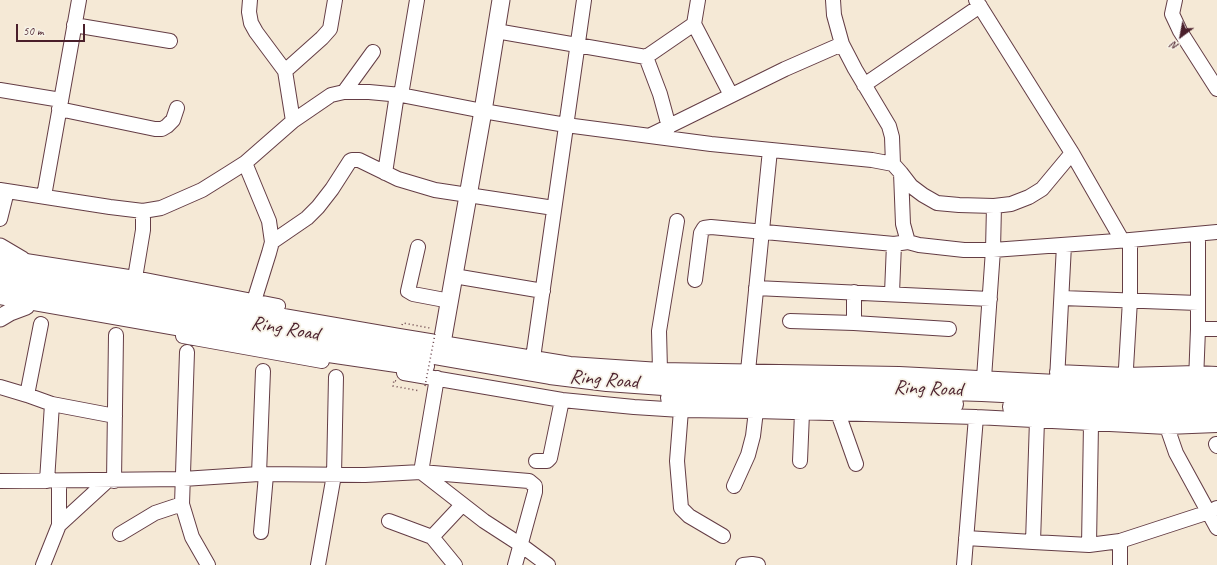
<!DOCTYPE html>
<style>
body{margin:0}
#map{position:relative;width:1217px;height:565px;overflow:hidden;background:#f5e9d6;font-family:Caveat,sans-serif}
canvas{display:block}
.north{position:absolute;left:1161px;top:16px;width:40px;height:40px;-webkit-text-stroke:3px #f7f3e8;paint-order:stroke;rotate:212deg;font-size:11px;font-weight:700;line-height:16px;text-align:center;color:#4a1f2b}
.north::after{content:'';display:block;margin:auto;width:14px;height:18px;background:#4a1f2b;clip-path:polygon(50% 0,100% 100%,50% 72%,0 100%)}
.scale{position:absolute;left:16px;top:24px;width:69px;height:18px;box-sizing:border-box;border:2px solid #4a1f2b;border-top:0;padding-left:5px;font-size:12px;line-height:14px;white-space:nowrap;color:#4a1f2b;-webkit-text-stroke:3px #f7f3e8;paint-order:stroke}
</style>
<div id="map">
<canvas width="1217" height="565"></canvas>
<div class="north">N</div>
<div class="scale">50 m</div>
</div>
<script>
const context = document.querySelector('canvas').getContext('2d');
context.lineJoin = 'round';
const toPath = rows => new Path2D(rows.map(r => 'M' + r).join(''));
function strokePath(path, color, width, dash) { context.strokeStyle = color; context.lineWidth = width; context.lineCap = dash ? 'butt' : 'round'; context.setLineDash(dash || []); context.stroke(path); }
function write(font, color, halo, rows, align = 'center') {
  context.font = font + ' Caveat,sans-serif'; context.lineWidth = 3.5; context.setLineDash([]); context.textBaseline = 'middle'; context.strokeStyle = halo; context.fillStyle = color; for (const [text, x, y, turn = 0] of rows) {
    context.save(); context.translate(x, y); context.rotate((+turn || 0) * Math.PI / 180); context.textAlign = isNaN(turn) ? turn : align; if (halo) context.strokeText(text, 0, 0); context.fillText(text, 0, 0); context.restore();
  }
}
const minor = toPath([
 [250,0,249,12,251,23,256,32,285,71,293,121],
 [698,0,694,24,731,95],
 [833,0,834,15,842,44,855,69,889,126,892,137,893,164],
 [976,0,1072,153,1122,240],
 [1175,0,1172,14,1180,31,1217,89],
 [74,25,170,41],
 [496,31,646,57,694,24],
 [646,57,660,94,669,127],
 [285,71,322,38,330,29,335,0],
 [864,85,980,6],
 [0,90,61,100],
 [344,92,373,52],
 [401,95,417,0],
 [59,109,155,129,162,129,167,126,173,120,177,108],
 [651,135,785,69,842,44],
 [245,163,269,221,272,242,269,253,254,301],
 [385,173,397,94],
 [901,173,911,186,923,195,937,203,959,205,994,206,1011,204,1029,197,1042,189,1072,153],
 [0,190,110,207,143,211,161,208,202,190,226,175,245,163,293,121,331,95,344,92,369,92,401,95,483,111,566,125,711,144,872,160,893,164,901,173,903,224,908,242,919,245,964,250,993,250,1130,240,1217,232],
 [44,196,79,0],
 [0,219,7,191],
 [272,242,307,218,318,207,332,189,350,161,352,160,359,160,398,179,435,190,554,208],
 [418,247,408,291,413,294,450,301],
 [0,257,135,278,278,306],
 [0,267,399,336,570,364,660,370,899,374,1116,385,1195,385,1217,383],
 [454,276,543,291],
 [135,278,143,230,143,211],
 [695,280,701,233,704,228,711,227,894,244,908,242],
 [756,288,990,299],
 [892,293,894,244],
 [1062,298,1198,303],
 [790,321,854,323,949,329],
 [854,323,854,292],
 [41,324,27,395,52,404,115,416],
 [1198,329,1217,329],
 [183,336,322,361],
 [187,352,182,504,192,537,208,565],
 [533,358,584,0],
 [660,370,659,331,677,221],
 [748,371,770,150],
 [1057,372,1126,375,1196,373,1217,374],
 [404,373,562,400,634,407,681,410,756,411,976,417,1167,427,1217,425],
 [984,378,993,250,994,206],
 [1057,380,1064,245],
 [1196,381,1198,329,1198,234],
 [1125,385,1130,300,1130,240],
 [0,387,27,395],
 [681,410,677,461,681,508,689,516,723,536],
 [838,413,856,464],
 [1037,420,1033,542,1089,545,1120,541,1209,512,1217,508],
 [1167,427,1176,453,1217,528],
 [1216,444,1217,446],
 [536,461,547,461,550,458,562,400],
 [800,461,802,413],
 [421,472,484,521,521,545,548,565],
 [421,472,437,378],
 [259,474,263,371],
 [0,481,183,479,259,474,365,475,421,472,529,481,535,486,535,492,515,565],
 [47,481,52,404],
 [114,481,116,335],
 [734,486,748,455,753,436,756,411],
 [389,521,432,537,462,505],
 [59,525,107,481],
 [261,532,266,475],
 [120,534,155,513,182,504],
 [432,537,455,565],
 [966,538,1033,542],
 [1089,545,1091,424],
 [43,565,59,525,59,481],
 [318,565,334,475,336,377],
 [743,565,752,564,758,565],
 [964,565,976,417],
 [1120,565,1120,541]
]);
const major = toPath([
 [0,247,22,260],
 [0,318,10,312,26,306],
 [442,343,483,111,501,0]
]);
const highway = toPath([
 [0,278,457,358,550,374,607,381,663,385,765,384,982,391,1164,400,1217,398],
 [0,294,329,352,424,366],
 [671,398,953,404],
 [1013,407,1164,415,1217,413]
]);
strokePath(minor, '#643d45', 16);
strokePath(major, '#643d45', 19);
strokePath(highway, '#643d45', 22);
strokePath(toPath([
 [402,325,403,323,430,328],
 [396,381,394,380,393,386,420,391]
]), '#643d45', 1.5, [1, 3]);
strokePath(minor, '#fff', 14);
strokePath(major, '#fff', 17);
strokePath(highway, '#fff', 20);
strokePath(toPath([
 [425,386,435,334]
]), '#643d45', 1.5, [1, 3]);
write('20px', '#4a1f2b', '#f7f3e8', [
 ["Ring Road",285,329,10],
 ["Ring Road",604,380,5],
 ["Ring Road",928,389,2]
]);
</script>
